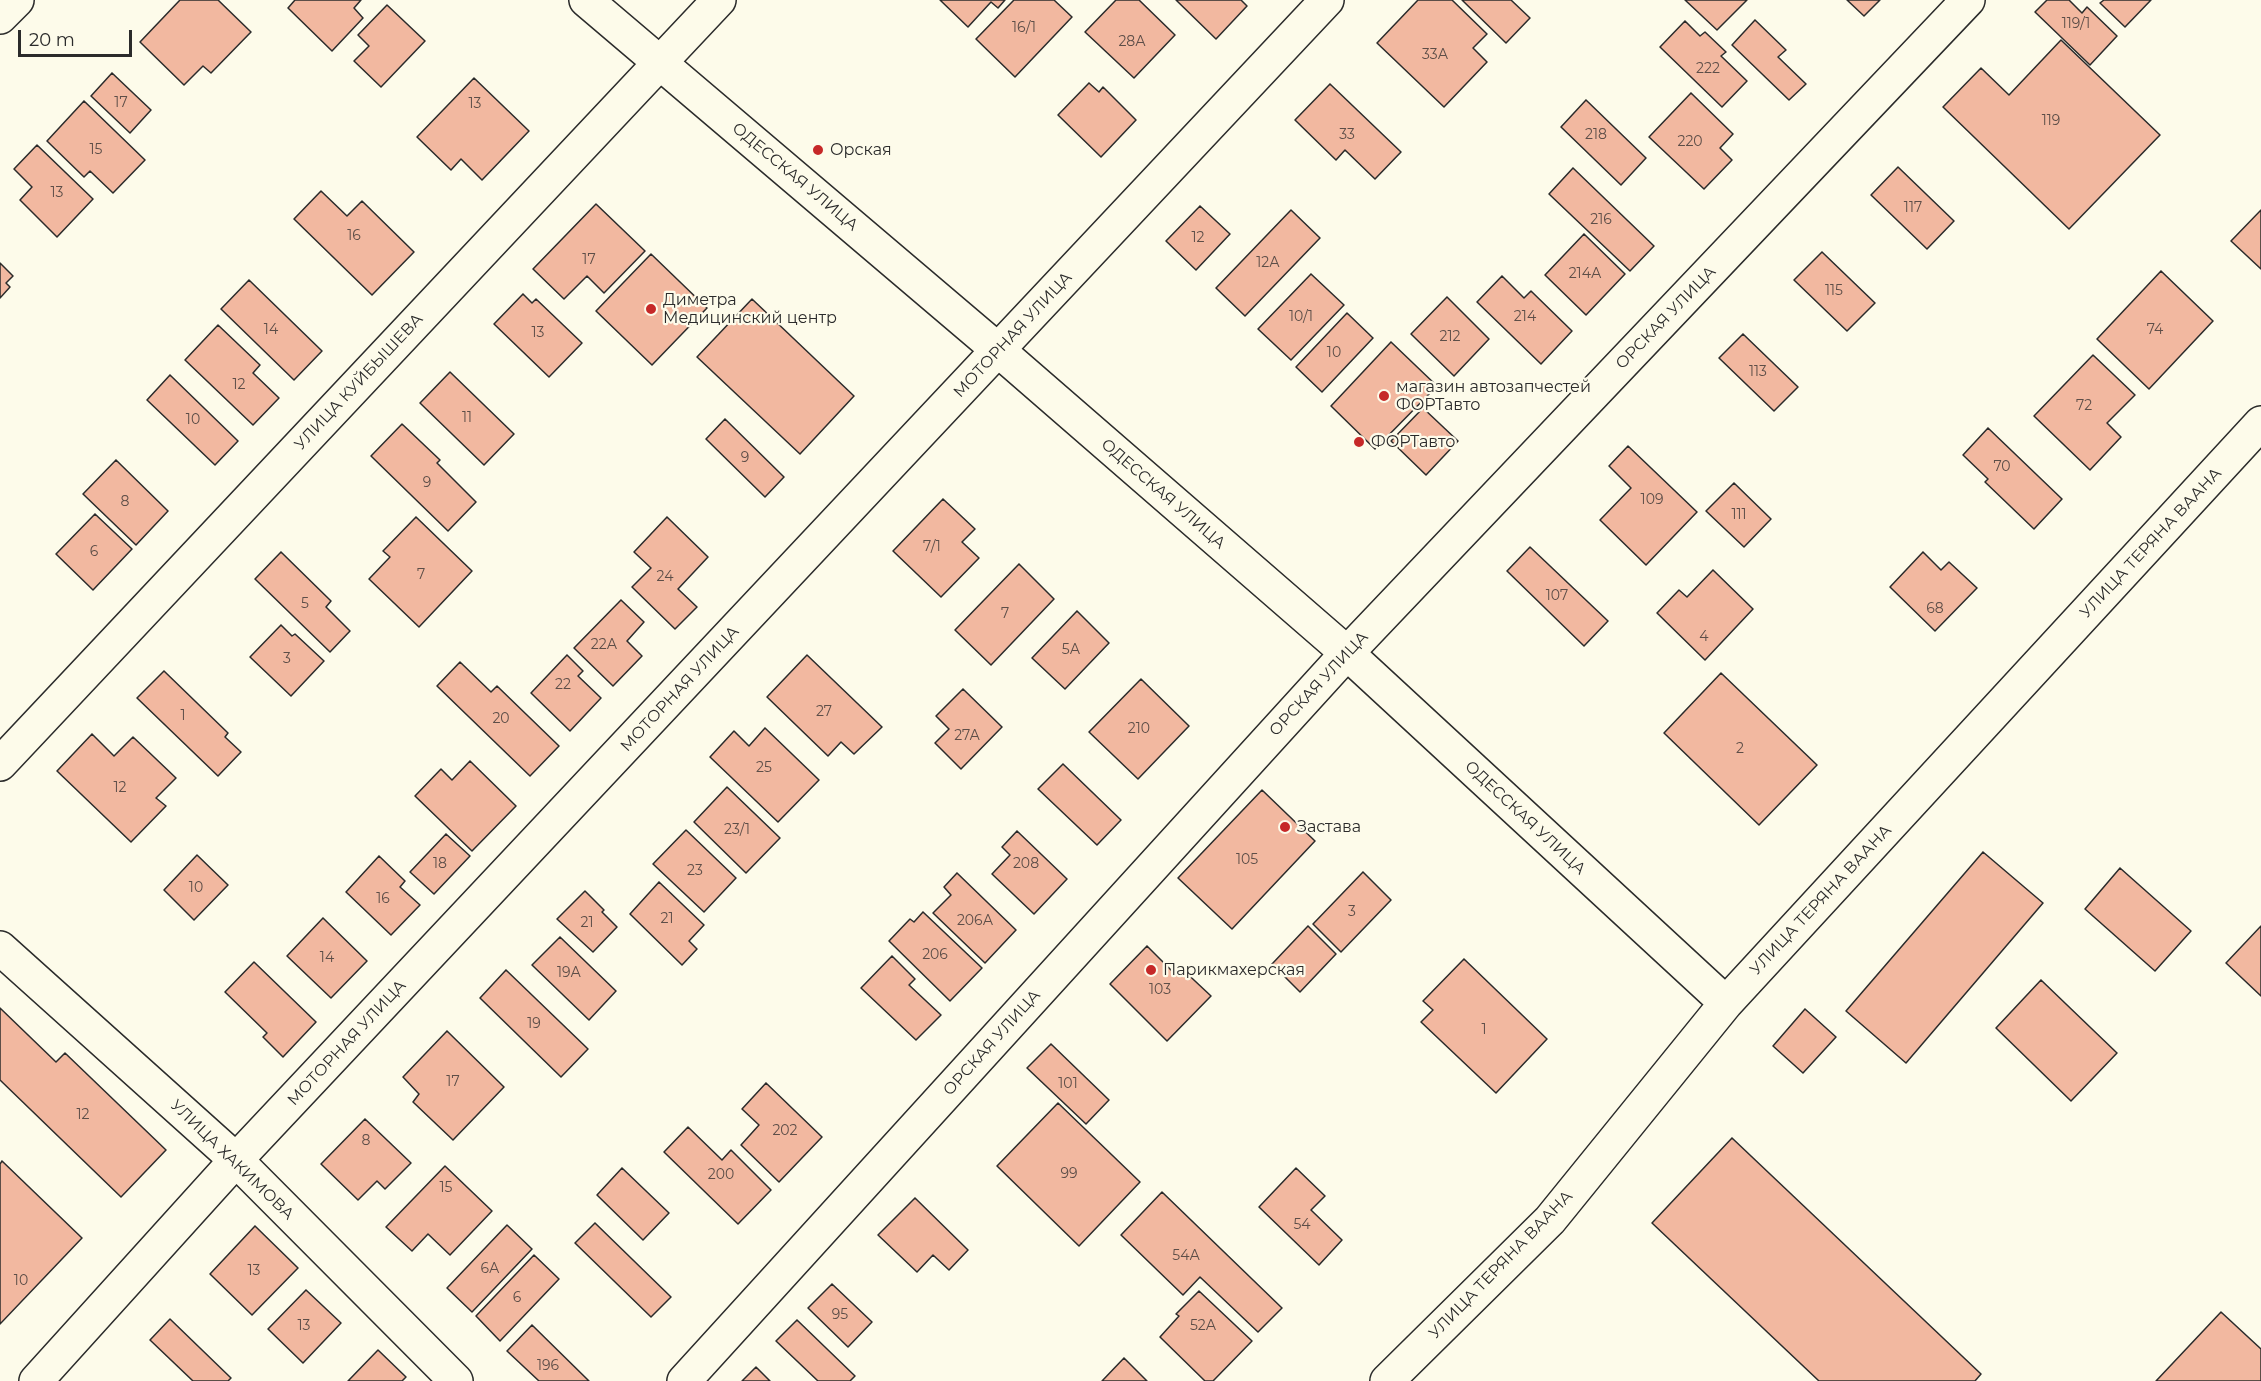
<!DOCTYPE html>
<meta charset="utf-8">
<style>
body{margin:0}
#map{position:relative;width:2261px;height:1381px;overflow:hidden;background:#fdfbea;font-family:Montserrat,sans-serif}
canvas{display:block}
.scale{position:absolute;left:18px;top:30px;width:114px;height:27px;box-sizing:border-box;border:3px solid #2b2b2b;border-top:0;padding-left:8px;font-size:18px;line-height:21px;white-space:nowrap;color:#2b2b2b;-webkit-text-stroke:4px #fdfbea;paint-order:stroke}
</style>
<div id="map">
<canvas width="2261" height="1381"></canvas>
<div class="scale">20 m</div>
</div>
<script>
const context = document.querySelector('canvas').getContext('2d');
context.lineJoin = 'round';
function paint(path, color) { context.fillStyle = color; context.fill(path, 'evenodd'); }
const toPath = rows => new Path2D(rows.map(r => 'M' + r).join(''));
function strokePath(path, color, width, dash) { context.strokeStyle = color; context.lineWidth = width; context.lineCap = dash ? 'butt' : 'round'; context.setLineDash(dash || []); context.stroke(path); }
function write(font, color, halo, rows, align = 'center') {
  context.font = font + ' Montserrat,sans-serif'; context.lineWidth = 4.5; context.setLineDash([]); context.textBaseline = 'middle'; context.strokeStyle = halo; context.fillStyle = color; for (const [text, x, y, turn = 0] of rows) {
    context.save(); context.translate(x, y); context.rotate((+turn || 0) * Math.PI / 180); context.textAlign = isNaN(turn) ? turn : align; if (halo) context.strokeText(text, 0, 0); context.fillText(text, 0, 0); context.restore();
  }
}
const building = toPath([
 [180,0,218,0,251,32,211,73,203,66,184,85,140,42,180,0],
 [295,0,361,0,354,8,363,18,332,51,288,8,295,0],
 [940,0,1005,0,998,8,991,2,968,27,940,0],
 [1014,0,1054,0,1072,17,1015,77,976,39,1014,0],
 [1116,0,1139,0,1175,35,1134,78,1085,32,1116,0],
 [1176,0,1241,0,1247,6,1216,39,1176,0],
 [1418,0,1452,0,1487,34,1473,48,1487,62,1444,107,1377,43,1418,0],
 [1462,0,1511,0,1530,18,1506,43,1462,0],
 [1685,0,1747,0,1717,30,1685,0],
 [1847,0,1880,0,1864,16,1847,0],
 [2047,0,2069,0,2082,13,2087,7,2117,36,2090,65,2035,12,2047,0],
 [2104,0,2151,0,2125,27,2100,3,2104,0],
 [387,5,425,41,381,87,354,61,369,46,358,35,387,5],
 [1755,20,1786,50,1778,57,1806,84,1789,100,1732,45,1755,20],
 [1685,21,1700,36,1705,32,1726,52,1721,56,1747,81,1722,107,1660,47,1685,21],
 [2061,40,2160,135,2069,229,1943,107,1981,68,2009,95,2061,40],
 [112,73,151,110,130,133,91,96,112,73],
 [474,78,529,131,482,180,461,159,451,170,417,137,474,78],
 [1089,83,1099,92,1103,87,1136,120,1101,157,1058,115,1089,83],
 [1330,84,1401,152,1375,179,1345,150,1336,160,1295,120,1330,84],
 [1691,93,1733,134,1720,148,1732,160,1704,189,1649,137,1691,93],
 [1586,100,1646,158,1621,185,1561,127,1586,100],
 [84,101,145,160,113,193,90,171,84,177,47,141,84,101],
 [37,145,93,199,57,237,20,200,32,187,14,169,37,145],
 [1898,167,1954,221,1927,249,1871,195,1898,167],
 [1573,168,1654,246,1630,271,1549,194,1573,168],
 [321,191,347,216,362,201,414,252,372,295,294,219,321,191],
 [596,204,645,251,604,293,587,276,564,299,533,269,596,204],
 [1200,206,1230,234,1196,270,1166,241,1200,206],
 [1291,210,1320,238,1245,316,1216,288,1291,210],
 [2261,210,2261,269,2231,241,2261,210],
 [1584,234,1625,274,1586,315,1545,275,1584,234],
 [1822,252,1875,303,1847,331,1794,280,1822,252],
 [651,254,707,308,652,365,596,311,651,254],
 [0,263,13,276,6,283,10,287,0,298,0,263],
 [2161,271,2213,321,2149,389,2097,339,2161,271],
 [1311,274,1344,305,1291,360,1258,329,1311,274],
 [1502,276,1524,298,1531,291,1572,331,1541,364,1477,302,1502,276],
 [249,280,322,351,294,380,221,309,249,280],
 [523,294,532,303,536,299,582,343,549,377,494,324,523,294],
 [1447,297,1489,339,1454,376,1411,334,1447,297],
 [752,299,854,396,800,454,697,357,752,299],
 [1347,313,1373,338,1322,392,1296,367,1347,313],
 [218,325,260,365,253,373,279,398,253,425,185,360,218,325],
 [1743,334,1798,387,1774,411,1719,358,1743,334],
 [1391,342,1437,386,1375,449,1331,406,1391,342],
 [2093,355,2135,395,2107,423,2121,437,2090,470,2034,416,2093,355],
 [450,372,514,434,484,465,420,403,450,372],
 [170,375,238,441,215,465,147,400,170,375],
 [1423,408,1458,441,1426,475,1391,441,1423,408],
 [725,419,784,477,765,497,706,439,725,419],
 [402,424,440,460,437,463,476,502,448,531,371,456,402,424],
 [1988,428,2062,499,2034,529,1985,482,1988,479,1963,455,1988,428],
 [1628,446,1697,512,1646,565,1600,520,1631,488,1609,466,1628,446],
 [116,460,168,511,136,545,83,494,116,460],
 [1734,483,1771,519,1744,547,1706,511,1734,483],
 [943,499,975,529,962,542,979,558,941,597,893,551,943,499],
 [95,514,132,549,93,590,56,554,95,514],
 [416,517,472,571,419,627,369,579,390,557,383,551,416,517],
 [667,517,708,557,678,589,697,607,675,629,632,587,651,568,634,552,667,517],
 [1530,547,1608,621,1584,646,1507,571,1530,547],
 [281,552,331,601,326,607,350,631,330,652,255,579,281,552],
 [1923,552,1941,570,1949,562,1977,588,1935,631,1890,587,1923,552],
 [1019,564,1054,599,991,665,955,630,1019,564],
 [1713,570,1753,609,1705,660,1657,613,1679,590,1687,597,1713,570],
 [621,600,644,622,627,641,642,656,613,686,574,648,621,600],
 [1077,611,1109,643,1065,689,1032,658,1077,611],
 [281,625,292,636,295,634,324,661,291,696,250,657,281,625],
 [567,655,583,671,578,676,601,698,570,731,531,693,567,655],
 [807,655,882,727,854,754,841,742,828,756,767,697,807,655],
 [460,662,491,692,497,686,559,746,530,776,437,686,460,662],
 [164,671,228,733,225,737,241,752,218,776,137,698,164,671],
 [1721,673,1817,765,1759,825,1664,733,1721,673],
 [1141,679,1189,726,1138,779,1089,732,1141,679],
 [963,689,1002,727,961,769,935,743,949,729,936,716,963,689],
 [765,728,819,780,778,822,710,757,734,731,749,746,765,728],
 [92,734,114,756,133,737,176,778,156,798,166,806,131,842,57,771,92,734],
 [470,761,516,806,472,851,415,796,441,769,452,780,470,761],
 [1063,764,1121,820,1097,845,1038,789,1063,764],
 [727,787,780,838,746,873,694,822,727,787],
 [1262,790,1315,841,1232,929,1178,878,1262,790],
 [686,830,736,878,704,912,653,864,686,830],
 [1017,831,1067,879,1034,914,992,874,1010,855,1002,847,1017,831],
 [446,834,470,856,434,894,410,872,446,834],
 [1983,852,2043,903,1906,1063,1846,1011,1983,852],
 [197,855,228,885,194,920,164,890,197,855],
 [379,856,405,881,400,887,420,905,391,935,346,892,379,856],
 [2120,868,2191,931,2155,971,2085,909,2120,868],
 [1363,872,1391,900,1341,952,1313,924,1363,872],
 [957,873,1016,930,985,963,933,913,951,895,944,887,957,873],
 [659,882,704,925,689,941,697,949,682,965,630,914,659,882],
 [585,891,604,910,602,912,617,927,593,952,557,919,585,891],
 [923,912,982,968,950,1001,889,941,910,919,914,922,923,912],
 [323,918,367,961,331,998,287,956,323,918],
 [1308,926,1336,954,1300,992,1272,964,1308,926],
 [2261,926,2261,996,2226,963,2261,926],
 [560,937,616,991,589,1020,532,965,560,937],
 [1147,946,1173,972,1179,966,1211,996,1167,1041,1110,984,1147,946],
 [892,956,915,979,909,985,941,1015,916,1040,861,988,892,956],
 [1464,959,1547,1039,1496,1093,1421,1022,1433,1010,1423,1001,1464,959],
 [254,962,316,1022,283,1057,263,1037,267,1033,225,992,254,962],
 [506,970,588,1049,561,1077,480,998,506,970],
 [2041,980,2117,1053,2071,1101,1996,1028,2041,980],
 [0,1008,56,1062,65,1053,166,1150,121,1197,0,1080,0,1008],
 [1805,1009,1836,1037,1803,1073,1773,1046,1805,1009],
 [447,1031,504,1087,453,1140,413,1102,419,1094,403,1077,447,1031],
 [1051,1044,1109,1100,1086,1124,1027,1068,1051,1044],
 [766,1083,822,1137,779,1182,741,1145,759,1125,742,1109,766,1083],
 [1058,1103,1140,1182,1079,1246,997,1166,1058,1103],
 [365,1119,411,1163,385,1189,377,1181,358,1200,321,1164,365,1119],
 [688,1127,722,1160,731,1150,771,1190,738,1224,664,1152,688,1127],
 [1732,1138,1981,1374,1975,1381,1819,1381,1652,1223,1732,1138],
 [2,1161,82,1238,0,1324,0,1164,2,1161],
 [445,1166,492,1211,450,1255,428,1234,412,1251,386,1227,445,1166],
 [622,1168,669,1213,643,1240,597,1195,622,1168],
 [1296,1168,1325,1196,1311,1210,1342,1240,1319,1265,1259,1207,1296,1168],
 [1162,1192,1282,1308,1258,1332,1200,1277,1183,1295,1121,1235,1162,1192],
 [915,1198,968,1250,949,1270,933,1255,917,1272,878,1235,915,1198],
 [595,1223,671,1297,651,1317,575,1243,595,1223],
 [507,1225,532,1249,472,1312,447,1288,507,1225],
 [255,1226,298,1268,252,1315,210,1274,255,1226],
 [534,1255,559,1279,500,1341,476,1316,534,1255],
 [832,1284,872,1322,848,1347,808,1308,832,1284],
 [306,1290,341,1323,303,1363,268,1329,306,1290],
 [1199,1291,1252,1341,1213,1381,1205,1381,1160,1337,1179,1316,1176,1314,1199,1291],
 [2221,1312,2261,1349,2261,1381,2156,1381,2221,1312],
 [170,1319,231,1378,228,1381,193,1381,150,1340,170,1319],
 [797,1320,855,1376,850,1381,818,1381,776,1341,797,1320],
 [532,1325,589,1381,539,1381,507,1351,532,1325],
 [378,1350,406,1377,402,1381,348,1381,378,1350],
 [1124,1358,1147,1381,1102,1381,1124,1358],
 [756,1367,770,1381,742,1381,756,1367]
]);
paint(building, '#f2b8a0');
strokePath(building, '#2b2b2b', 1.5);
const street = toPath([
 [0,17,17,0],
 [0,764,719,0],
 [0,948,236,1160,456,1381],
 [36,1381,236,1160,1327,0]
]);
const secondary = toPath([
 [586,0,998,350,1347,653,1726,1003],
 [684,1381,1347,653,1968,0],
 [1387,1381,1550,1220,1726,1003,2261,423]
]);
strokePath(street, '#2b2b2b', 36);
strokePath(secondary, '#2b2b2b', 36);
strokePath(street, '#fdfbea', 33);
strokePath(secondary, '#fdfbea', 33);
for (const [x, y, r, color] of [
 [818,150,6,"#c62828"],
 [651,309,6,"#c62828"],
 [1384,396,6,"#c62828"],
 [1359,442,6,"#c62828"],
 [1285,827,6,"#c62828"],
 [1151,970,6,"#c62828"]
]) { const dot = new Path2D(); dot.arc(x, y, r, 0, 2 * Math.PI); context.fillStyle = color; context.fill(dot); strokePath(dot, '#fdfbea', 2); }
write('14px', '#5d4e48', null, [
 ["119/1",2076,24],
 ["16/1",1024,28],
 ["28А",1132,42],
 ["33А",1435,55],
 ["222",1708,69],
 ["17",121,103],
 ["13",475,104],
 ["119",2051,121],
 ["33",1347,135],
 ["218",1596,135],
 ["220",1690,142],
 ["15",96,150],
 ["13",57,193],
 ["117",1913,208],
 ["216",1601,220],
 ["16",354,236],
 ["12",1198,238],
 ["17",589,260],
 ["12А",1268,263],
 ["214А",1585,274],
 ["115",1834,291],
 ["10/1",1301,317],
 ["214",1525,317],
 ["14",271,330],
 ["74",2155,330],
 ["13",538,333],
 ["212",1450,337],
 ["10",1334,353],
 ["113",1758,372],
 ["12",239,385],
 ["72",2084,406],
 ["11",467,418],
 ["10",193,420],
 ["9",745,458],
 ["70",2002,467],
 ["9",427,483],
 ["109",1652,500],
 ["8",125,502],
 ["111",1739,515],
 ["7/1",932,547],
 ["6",94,552],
 ["7",421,575],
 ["24",665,577],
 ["107",1557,596],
 ["5",305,604],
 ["68",1935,609],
 ["7",1005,614],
 ["4",1704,637],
 ["22А",604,645],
 ["5А",1071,650],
 ["3",287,659],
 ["22",563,685],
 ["27",824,712],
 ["1",183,716],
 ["20",501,719],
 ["210",1139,729],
 ["27А",967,736],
 ["2",1740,749],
 ["25",764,768],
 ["12",120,788],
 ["23/1",737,830],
 ["105",1247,860],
 ["18",440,864],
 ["208",1026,864],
 ["23",695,871],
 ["10",196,888],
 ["16",383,899],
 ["3",1352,912],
 ["21",667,919],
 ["206А",975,921],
 ["21",587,923],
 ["206",935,955],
 ["14",327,958],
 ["19А",569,973],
 ["103",1160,990],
 ["19",534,1024],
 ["1",1484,1030],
 ["17",453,1082],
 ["101",1068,1084],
 ["12",83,1115],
 ["202",785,1131],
 ["8",366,1141],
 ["99",1069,1174],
 ["200",721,1175],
 ["15",446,1188],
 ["54",1302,1225],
 ["54А",1186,1256],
 ["6А",490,1269],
 ["13",254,1271],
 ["10",21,1281],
 ["6",517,1298],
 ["95",840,1315],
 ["13",304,1326],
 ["52А",1203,1326],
 ["196",548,1366]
]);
write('16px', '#2b2b2b', '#fdfbea', [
 ["Орская",830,150],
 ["Диметра",663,300],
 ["Медицинский центр",663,318],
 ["магазин автозапчестей",1396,387],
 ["ФОРТавто",1396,405],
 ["ФОРТавто",1371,442],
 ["Застава",1297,827],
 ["Парикмахерская",1163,970]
], 'left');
write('16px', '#2b2b2b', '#fdfbea', [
 ["ОДЕССКАЯ УЛИЦА",795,177,40],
 ["ОРСКАЯ УЛИЦА",1666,318,-46],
 ["МОТОРНАЯ УЛИЦА",1013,335,-47],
 ["УЛИЦА КУЙБЫШЕВА",359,382,-47],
 ["ОДЕССКАЯ УЛИЦА",1163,494,41],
 ["УЛИЦА ТЕРЯНА ВААНА",2151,543,-47],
 ["ОРСКАЯ УЛИЦА",1319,684,-47],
 ["МОТОРНАЯ УЛИЦА",680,689,-47],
 ["ОДЕССКАЯ УЛИЦА",1525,818,43],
 ["УЛИЦА ТЕРЯНА ВААНА",1821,900,-47],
 ["МОТОРНАЯ УЛИЦА",347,1043,-47],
 ["ОРСКАЯ УЛИЦА",992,1043,-48],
 ["УЛИЦА ХАКИМОВА",232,1160,44],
 ["УЛИЦА ТЕРЯНА ВААНА",1501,1265,-46]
]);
</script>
